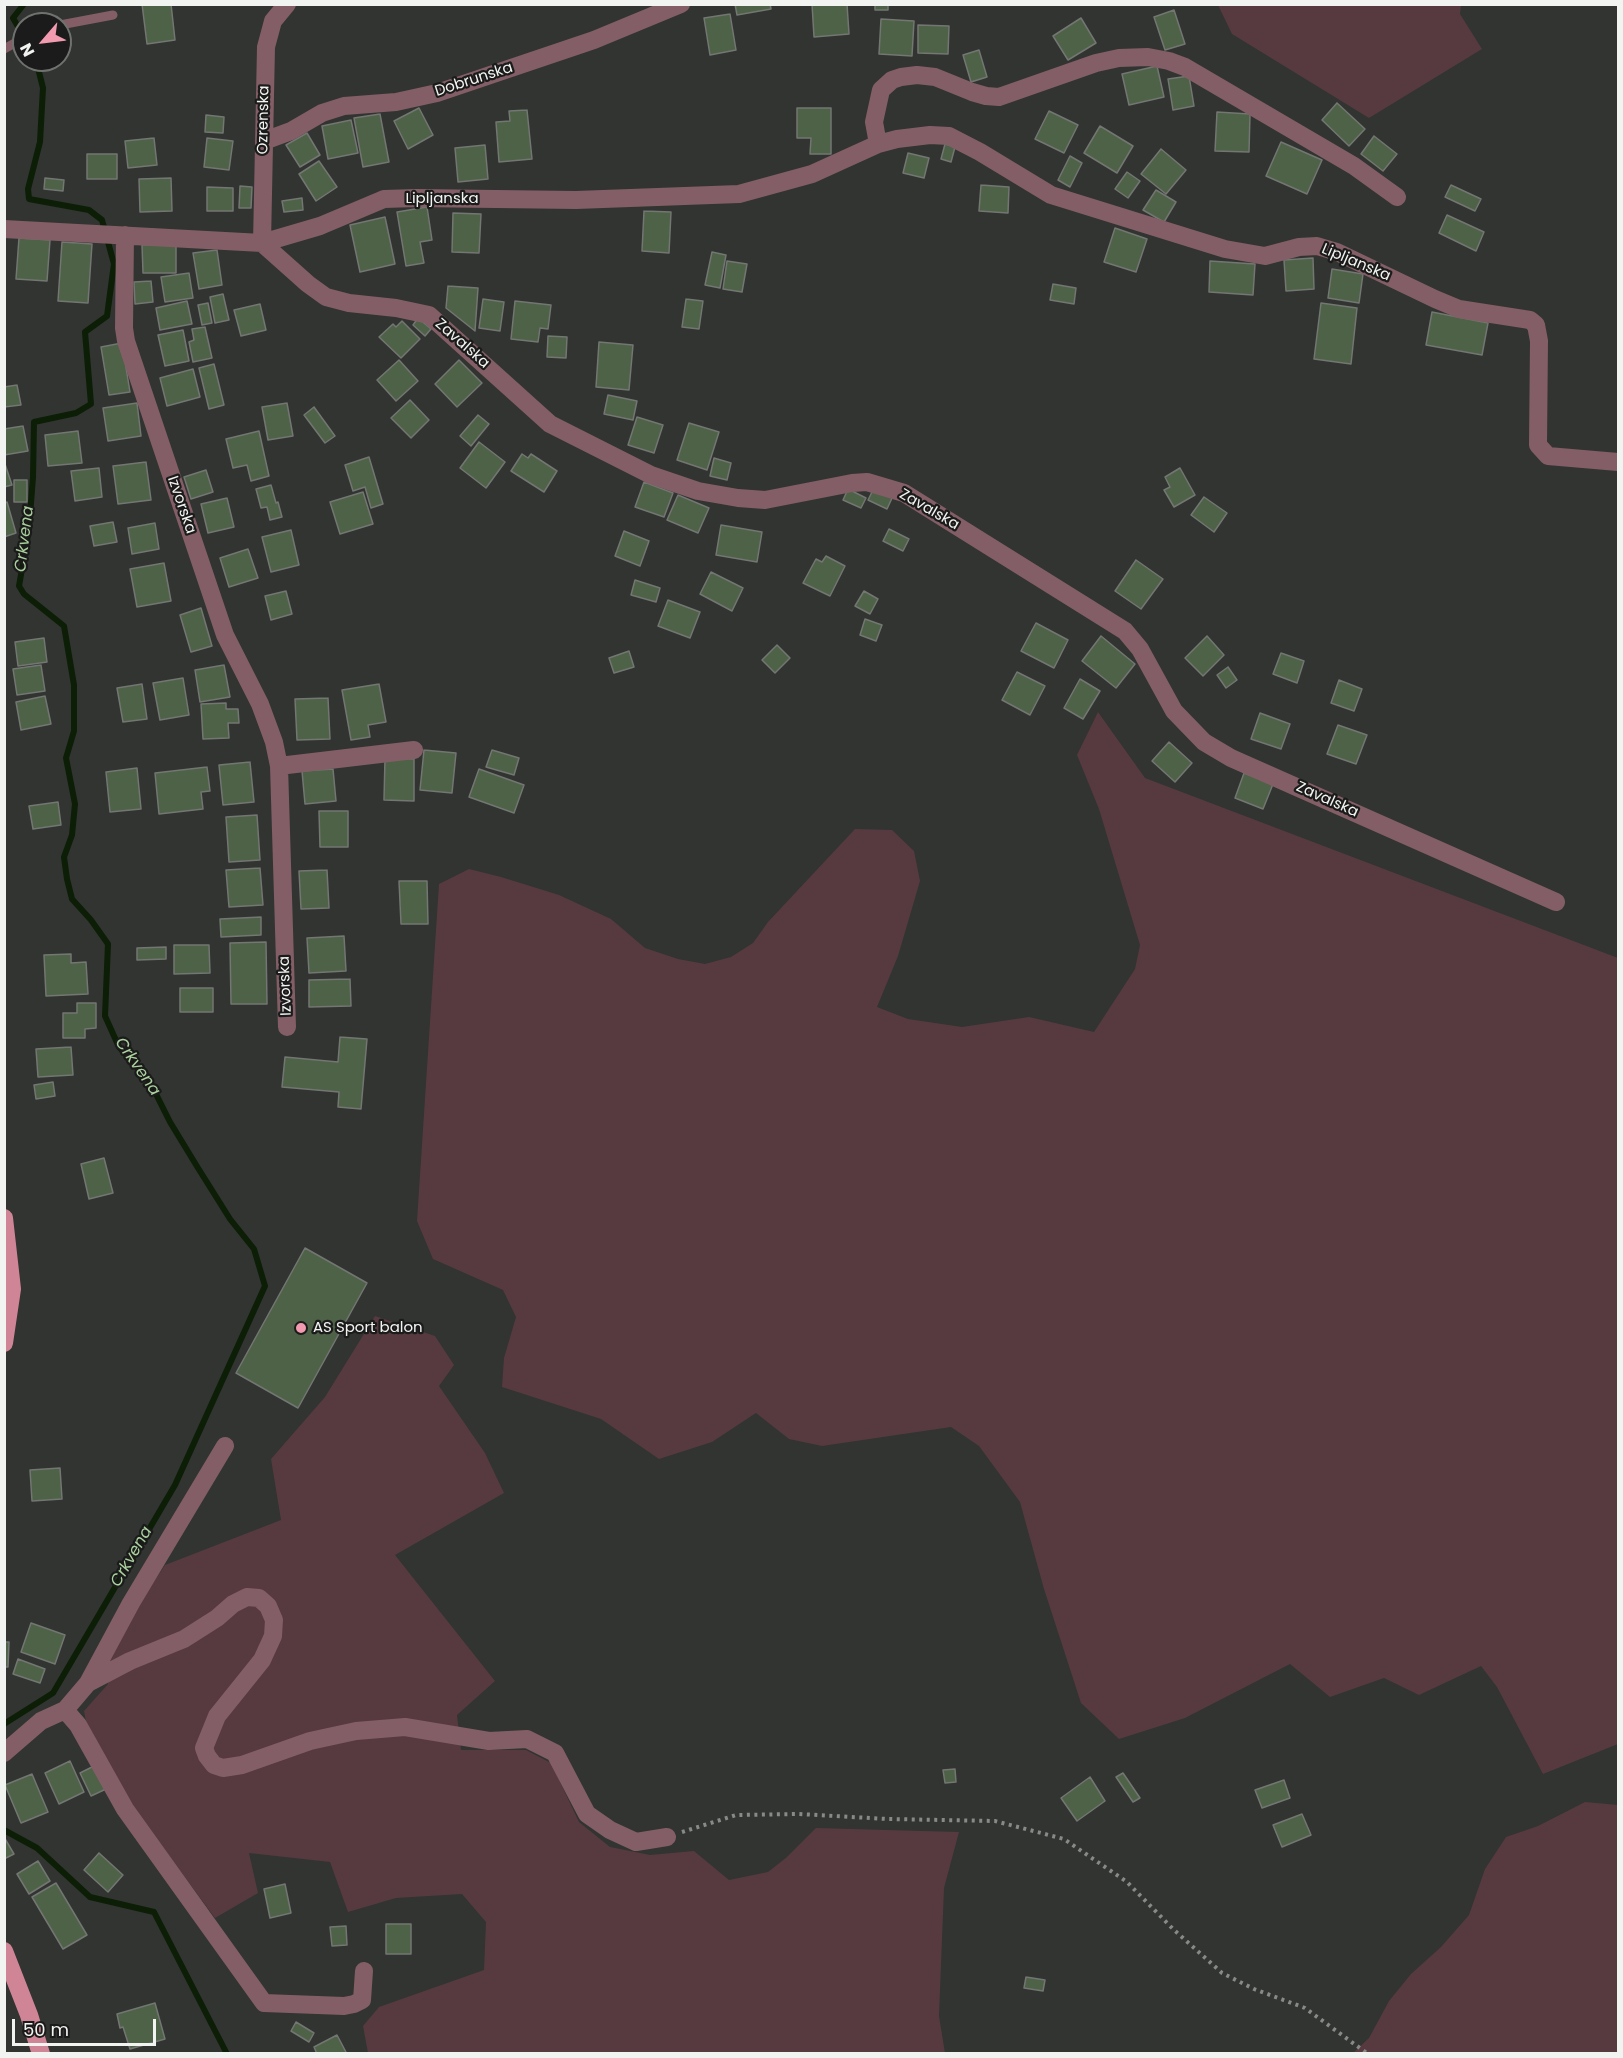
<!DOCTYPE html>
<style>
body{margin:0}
#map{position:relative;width:1623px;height:2058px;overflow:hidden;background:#313431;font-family:Poppins,sans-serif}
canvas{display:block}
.frame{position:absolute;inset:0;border:6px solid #f2f4f1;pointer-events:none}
.north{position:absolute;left:12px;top:12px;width:60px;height:60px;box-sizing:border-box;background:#1a1b1a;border:2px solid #707270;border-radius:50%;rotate:242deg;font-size:16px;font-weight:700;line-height:24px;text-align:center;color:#f2f4f1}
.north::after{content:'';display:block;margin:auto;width:21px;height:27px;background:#f29aaf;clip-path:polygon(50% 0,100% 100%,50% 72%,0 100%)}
.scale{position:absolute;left:12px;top:2019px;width:144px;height:27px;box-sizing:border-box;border:3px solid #f2f4f1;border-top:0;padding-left:8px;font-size:18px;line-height:21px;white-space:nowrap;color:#f2f4f1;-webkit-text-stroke:4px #1a1b1a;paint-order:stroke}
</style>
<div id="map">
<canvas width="1623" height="2058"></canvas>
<div class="frame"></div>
<div class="north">N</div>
<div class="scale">50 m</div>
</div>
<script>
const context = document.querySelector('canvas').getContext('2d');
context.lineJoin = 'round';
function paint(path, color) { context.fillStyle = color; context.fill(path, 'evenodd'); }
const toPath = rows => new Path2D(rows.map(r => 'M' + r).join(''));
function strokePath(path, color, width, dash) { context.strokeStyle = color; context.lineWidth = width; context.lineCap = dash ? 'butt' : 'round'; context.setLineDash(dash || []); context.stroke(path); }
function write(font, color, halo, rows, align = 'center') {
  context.font = font + ' Poppins,sans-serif'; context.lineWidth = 4.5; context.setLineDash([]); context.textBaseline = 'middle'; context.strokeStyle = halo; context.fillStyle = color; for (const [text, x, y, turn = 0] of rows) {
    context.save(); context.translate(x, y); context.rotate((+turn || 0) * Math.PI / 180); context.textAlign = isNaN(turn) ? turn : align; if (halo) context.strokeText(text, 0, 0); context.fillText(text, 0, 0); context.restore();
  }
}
paint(toPath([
 [1218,5,1461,5,1460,14,1482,49,1369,118,1232,34],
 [1098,712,1145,778,1618,958,1618,1744,1543,1774,1497,1687,1481,1666,1419,1695,1384,1678,1330,1697,1290,1664,1185,1718,1119,1739,1081,1703,1044,1589,1020,1502,979,1446,951,1427,822,1446,789,1439,756,1413,712,1442,659,1459,601,1419,502,1387,504,1358,516,1317,503,1290,433,1259,417,1221,439,884,469,869,501,877,559,895,611,919,645,948,678,959,705,964,731,957,753,943,768,922,855,829,892,830,914,851,920,881,898,956,877,1007,908,1019,962,1027,1029,1017,1094,1032,1135,969,1140,945,1099,809,1077,755],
 [375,1316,435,1336,454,1365,439,1386,485,1453,504,1493,395,1555,495,1681,457,1715,461,1750,526,1750,551,1763,579,1822,610,1847,650,1855,694,1851,729,1880,768,1872,787,1857,816,1828,959,1832,944,1888,939,2016,945,2053,368,2053,363,2026,379,2007,484,1970,486,1922,462,1894,396,1898,348,1912,330,1862,249,1853,258,1893,215,1918,117,1785,89,1736,84,1711,108,1684,103,1663,117,1637,165,1565,281,1520,271,1459,325,1397],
 [1585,1802,1618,1805,1618,2053,1353,2053,1369,2038,1389,2001,1411,1974,1441,1947,1469,1915,1485,1869,1506,1837,1538,1826]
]), '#563a40');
strokePath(toPath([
 [24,37,13,18,24,4],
 [4,1724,53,1693,175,1485,265,1286,254,1249,230,1219,198,1168,170,1122,149,1080,119,1047,105,1016,108,944,91,920,72,899,67,879,64,857,72,835,75,804,66,758,74,731,74,685,64,626,24,594,19,586,29,529,33,477,34,422,76,413,91,404,85,332,107,316,114,264,102,220,89,210,29,199,28,189,40,142,43,88,36,60],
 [4,1830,37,1848,90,1897,154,1912,227,2054]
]), '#0c1e06', 6);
const building = toPath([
 [142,4,171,4,175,40,147,44,142,4],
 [735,4,770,4,771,9,737,15,735,4],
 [812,4,847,4,849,34,814,37,812,4],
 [875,4,888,4,888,10,875,10,875,4],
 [1174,10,1185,44,1165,50,1154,17,1174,10],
 [730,14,736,50,710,55,704,18,730,14],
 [1081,18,1096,43,1068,60,1053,36,1081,18],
 [881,19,914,21,912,56,879,54,881,19],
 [918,25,949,26,948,54,918,53,918,25],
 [979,50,987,77,971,82,963,55,979,50],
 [1157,66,1164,97,1129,105,1122,74,1157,66],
 [1189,76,1194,106,1173,110,1168,79,1189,76],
 [1337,103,1365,129,1349,146,1322,120,1337,103],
 [419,108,433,135,408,149,394,121,419,108],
 [797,108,831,108,831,154,810,154,811,138,797,138,797,108],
 [527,110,532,159,499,162,496,122,510,121,509,111,527,110],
 [1049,111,1078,125,1064,153,1035,139,1049,111],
 [1217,112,1250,114,1249,152,1215,151,1217,112],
 [380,114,389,162,363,167,354,118,380,114],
 [206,115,224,117,223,133,205,132,206,115],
 [351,120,358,153,328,159,322,126,351,120],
 [1100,126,1133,146,1117,173,1084,153,1100,126],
 [307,133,320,155,300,167,286,145,307,133],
 [1374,136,1397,154,1383,171,1361,154,1374,136],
 [154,138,157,165,128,168,125,141,154,138],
 [207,138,233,141,229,170,204,167,207,138],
 [1281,142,1322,160,1307,194,1266,176,1281,142],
 [945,144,955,147,951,162,941,159,945,144],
 [485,145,488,179,458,182,455,148,485,145],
 [1161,149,1186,170,1166,194,1141,174,1161,149],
 [908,153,929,158,924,178,903,173,908,153],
 [87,154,117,154,117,179,87,179,87,154],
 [1070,156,1082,163,1070,187,1058,180,1070,156],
 [319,161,337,187,316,201,299,174,319,161],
 [1127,172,1140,181,1128,198,1115,189,1127,172],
 [45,178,64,180,63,191,44,189,45,178],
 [171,178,172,211,140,212,139,179,171,178],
 [981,185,1009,187,1008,213,979,211,981,185],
 [1451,185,1481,199,1475,211,1445,197,1451,185],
 [240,186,252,187,251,208,239,208,240,186],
 [207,187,233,188,233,211,207,211,207,187],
 [1156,190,1176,202,1164,222,1143,210,1156,190],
 [302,198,303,210,284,212,282,201,302,198],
 [427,207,432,240,420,242,424,263,406,266,397,212,427,207],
 [644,211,671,212,669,253,642,251,644,211],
 [453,213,481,214,479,253,452,252,453,213],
 [1447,215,1484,232,1476,251,1439,233,1447,215],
 [385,217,395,264,360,272,350,225,385,217],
 [1115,228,1147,239,1136,272,1104,262,1115,228],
 [19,238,50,240,47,281,16,279,19,238],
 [62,242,92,244,88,303,58,301,62,242],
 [176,244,176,273,143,273,142,245,176,244],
 [217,250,222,285,199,289,193,253,217,250],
 [712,252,726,255,720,288,705,285,712,252],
 [1313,258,1314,289,1286,291,1284,260,1313,258],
 [727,261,747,264,742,292,723,289,727,261],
 [1210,261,1255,264,1253,295,1209,292,1210,261],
 [1332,269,1363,274,1359,303,1328,298,1332,269],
 [189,273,193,298,165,302,161,277,189,273],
 [151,281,153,302,135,304,134,282,151,281],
 [1053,284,1076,288,1074,304,1050,300,1053,284],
 [448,286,478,288,475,331,446,308,448,286],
 [223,294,229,320,215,323,210,297,223,294],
 [483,299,504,302,500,331,479,328,483,299],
 [686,299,703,301,699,329,682,327,686,299],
 [187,301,192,324,160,330,156,308,187,301],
 [515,301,551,305,548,329,540,328,538,342,511,339,515,301],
 [208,303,212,323,202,325,198,305,208,303],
 [1321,303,1357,308,1351,364,1314,359,1321,303],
 [260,304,266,330,241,336,234,310,260,304],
 [1432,312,1488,323,1482,355,1426,345,1432,312],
 [418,318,431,329,425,336,413,325,418,318],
 [402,321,420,339,401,358,379,337,393,324,396,327,402,321],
 [205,327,212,358,193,362,189,342,194,340,192,329,205,327],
 [183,330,189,361,165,366,158,335,183,330],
 [548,336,567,337,566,358,547,357,548,336],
 [599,342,633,345,629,390,596,387,599,342],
 [122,343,130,392,109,395,101,347,122,343],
 [399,360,418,381,396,401,377,380,399,360],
 [459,360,482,383,457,407,435,384,459,360],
 [214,364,224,405,209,409,199,368,214,364],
 [193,369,200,397,167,406,160,378,193,369],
 [17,385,21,405,4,407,4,387,17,385],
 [608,395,637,401,633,420,604,414,608,395],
 [410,400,429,420,411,438,391,418,410,400],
 [137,403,141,436,108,441,103,408,137,403],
 [287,403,293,436,268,440,262,407,287,403],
 [314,407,335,436,325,443,304,415,314,407],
 [478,415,489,424,471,446,460,436,478,415],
 [637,417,663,425,654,453,628,445,637,417],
 [689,423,719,432,707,470,677,460,689,423],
 [23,426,28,451,4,455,4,429,23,426],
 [78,431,82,463,48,466,45,435,78,431],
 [259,431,269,476,251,481,247,465,233,468,226,439,259,431],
 [479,442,505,462,486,488,460,468,479,442],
 [522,454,528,458,531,454,557,471,544,492,511,471,522,454],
 [369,457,383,504,371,508,365,487,353,491,345,465,369,457],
 [714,458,731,463,727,480,710,476,714,458],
 [4,461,12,485,4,487,4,461],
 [146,462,151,500,118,504,113,466,146,462],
 [99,468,102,497,75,501,71,471,99,468],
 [1180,468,1195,495,1174,507,1164,490,1170,487,1165,477,1180,468],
 [206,470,213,492,191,499,184,477,206,470],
 [14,480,27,480,27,502,14,502,14,480],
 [644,482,673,493,664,517,635,507,644,482],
 [271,485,276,503,278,502,282,517,270,520,267,507,261,508,256,489,271,485],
 [874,488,893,496,887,509,868,500,874,488],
 [848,489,866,498,861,508,843,500,848,489],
 [363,492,373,524,340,534,330,502,363,492],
 [678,495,709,508,698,533,667,520,678,495],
 [1204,497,1227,513,1214,532,1191,515,1204,497],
 [227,498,234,527,208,533,201,504,227,498],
 [7,502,16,533,4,537,4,503,7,502],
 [113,522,117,542,94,546,90,526,113,522],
 [155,523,159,549,132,554,128,528,155,523],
 [721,525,762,532,757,562,716,555,721,525],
 [889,529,909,539,903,551,883,541,889,529],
 [291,530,299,565,271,572,262,537,291,530],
 [624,531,649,541,640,566,615,556,624,531],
 [248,549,258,578,229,587,220,558,248,549],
 [826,556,845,566,830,596,803,583,816,559,822,562,826,556],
 [1136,560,1163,579,1141,609,1115,591,1136,560],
 [164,563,171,601,137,607,130,569,164,563],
 [711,572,743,588,732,611,700,594,711,572],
 [635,580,660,588,656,602,631,595,635,580],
 [286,591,292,614,271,620,265,596,286,591],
 [864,591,878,599,870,614,855,606,864,591],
 [668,600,700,612,690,638,658,626,668,600],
 [201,608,212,646,191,652,180,615,201,608],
 [865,619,882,625,876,641,860,635,865,619],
 [1036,623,1068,640,1054,668,1021,651,1036,623],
 [1101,636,1135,664,1116,688,1082,661,1101,636],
 [1207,636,1224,655,1203,676,1185,658,1207,636],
 [44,638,47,662,18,666,15,642,44,638],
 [777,645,790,658,775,673,762,660,777,645],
 [629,651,634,667,614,673,609,658,629,651],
 [1281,653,1304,661,1297,683,1273,674,1281,653],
 [41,665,45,691,17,695,13,669,41,665],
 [224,665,230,697,200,702,195,670,224,665],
 [1228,667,1237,680,1226,688,1217,675,1228,667],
 [1017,672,1045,686,1030,715,1002,700,1017,672],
 [183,678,189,715,160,720,153,683,183,678],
 [1080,679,1100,691,1083,719,1064,708,1080,679],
 [1339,680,1362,689,1354,711,1331,703,1339,680],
 [142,684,147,719,123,722,117,688,142,684],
 [379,684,386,722,368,725,370,737,351,740,342,690,379,684],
 [45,696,51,724,21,730,16,702,45,696],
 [328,698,330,739,297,740,295,699,328,698],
 [226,703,226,709,238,709,239,723,228,723,229,738,203,739,201,704,226,703],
 [1260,713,1290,724,1281,749,1251,739,1260,713],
 [1338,725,1367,735,1356,764,1327,754,1338,725],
 [1169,742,1192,763,1175,782,1152,761,1169,742],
 [424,750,456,753,452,793,420,790,424,750],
 [492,750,519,758,514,775,486,767,492,750],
 [385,758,414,759,414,801,384,800,385,758],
 [250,762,254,802,223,805,219,765,250,762],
 [207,767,210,791,201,792,203,809,159,814,155,773,207,767],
 [137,768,141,809,110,812,106,772,137,768],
 [333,769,336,801,305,804,302,771,333,769],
 [479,769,524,785,514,813,469,797,479,769],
 [1244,773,1273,784,1263,809,1235,798,1244,773],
 [58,802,61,825,33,829,29,806,58,802],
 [319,811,348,811,348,847,320,847,319,811],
 [257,815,260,860,229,862,226,817,257,815],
 [260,868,263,905,229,907,226,870,260,868],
 [327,870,329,908,301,909,299,871,327,870],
 [399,881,427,881,428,924,401,924,399,881],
 [261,917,261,935,221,937,220,919,261,917],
 [344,936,346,971,309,973,307,938,344,936],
 [266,942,267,1004,231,1004,230,943,266,942],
 [174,945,209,945,210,973,174,974,174,945],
 [166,947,166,959,137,960,137,948,166,947],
 [71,954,71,963,86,962,88,994,46,996,44,955,71,954],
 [350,979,351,1006,309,1007,309,980,350,979],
 [180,988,213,988,213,1012,180,1012,180,988],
 [77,1003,96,1003,96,1028,85,1029,85,1038,63,1038,63,1013,77,1013,77,1003],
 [340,1037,367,1039,361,1109,338,1107,339,1092,282,1087,285,1057,338,1062,340,1037],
 [71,1047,73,1075,38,1077,36,1049,71,1047],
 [53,1082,55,1096,36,1099,34,1085,53,1082],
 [104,1158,113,1193,89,1199,81,1164,104,1158],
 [305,1248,367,1283,298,1408,236,1373,305,1248],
 [60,1468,62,1499,32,1501,30,1470,60,1468],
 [31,1623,65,1635,55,1664,21,1652,31,1623],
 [4,1642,9,1642,8,1667,4,1667,4,1642],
 [18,1659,45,1669,40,1683,13,1674,18,1659],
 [70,1761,84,1792,59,1804,45,1773,70,1761],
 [94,1766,106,1789,91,1796,80,1773,94,1766],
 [955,1769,956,1782,945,1783,943,1770,955,1769],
 [1123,1773,1140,1798,1133,1802,1116,1777,1123,1773],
 [32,1774,48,1812,21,1823,5,1785,32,1774],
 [1090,1777,1105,1801,1077,1821,1061,1798,1090,1777],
 [1284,1780,1290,1798,1262,1808,1255,1790,1284,1780],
 [1302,1814,1311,1835,1282,1847,1273,1825,1302,1814],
 [4,1837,14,1854,4,1859,4,1837],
 [99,1853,123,1875,108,1892,84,1870,99,1853],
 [38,1861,50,1881,29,1894,17,1874,38,1861],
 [56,1883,87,1935,63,1949,32,1897,56,1883],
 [285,1884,291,1913,270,1918,264,1889,285,1884],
 [386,1924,411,1924,411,1954,386,1954,386,1924],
 [346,1926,347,1945,332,1946,330,1927,346,1926],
 [1026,1977,1045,1980,1043,1991,1024,1988,1026,1977],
 [155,2003,165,2039,130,2049,123,2027,120,2028,117,2014,155,2003],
 [296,2022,314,2033,309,2042,291,2031,296,2022],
 [337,2035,347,2054,317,2054,314,2047,337,2035]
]);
paint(building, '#4e6247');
strokePath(building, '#737672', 1.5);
strokePath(toPath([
 [682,1832,736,1815,799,1814,888,1819,995,1821,1064,1839,1127,1882,1174,1930,1222,1973,1254,1989,1305,2008,1368,2054]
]), '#888a87', 4, [3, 4.5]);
strokePath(toPath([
 [60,25,113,15],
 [4,49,24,38]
]), '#835e66', 9);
strokePath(toPath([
 [264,141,291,131,322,113,344,106,396,102,437,93,594,40,681,4],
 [878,144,874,122,881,90,892,80,901,77,917,75,935,77,972,92,986,96,999,97,1096,63,1119,58,1148,57,1169,61,1185,67,1354,166,1397,197],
 [4,229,262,243,320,226,384,199,416,198,576,200,739,194,812,174,878,144,897,139,930,135,949,136,980,152,1051,195,1225,249,1265,256,1299,247,1317,246,1337,252,1435,299,1459,309,1530,320,1536,325,1539,341,1538,445,1548,456,1618,462],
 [125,235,124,328,126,341,225,635,260,704,274,742,279,766,287,1027],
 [262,243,308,284,326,297,349,303,396,308,429,315,550,424,651,475,698,491,738,498,765,500,852,483,867,482,904,493,1125,631,1140,649,1174,711,1204,742,1231,758,1556,902],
 [262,243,266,47,273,21,287,4],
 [279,766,414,750],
 [88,1683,130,1661,184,1639,217,1618,233,1604,247,1597,259,1598,268,1606,274,1620,273,1636,262,1660,217,1716,204,1748,207,1756,214,1765,223,1768,242,1765,310,1741,356,1731,405,1727,489,1741,527,1739,555,1753,587,1814,610,1830,636,1842,667,1837],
 [65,1710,78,1725,125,1809,264,2003,344,2006,354,2004,362,2000,364,1971],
 [4,1753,41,1721,65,1710,88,1683,131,1603,225,1446]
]), '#835e66', 18);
strokePath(toPath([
 [4,1218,12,1289,4,1343],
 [4,1951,29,2015,41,2054]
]), '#d08597', 18);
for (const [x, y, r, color] of [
 [301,1328,6,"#f29aaf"]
]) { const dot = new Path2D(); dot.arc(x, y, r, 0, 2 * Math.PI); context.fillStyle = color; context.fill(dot); strokePath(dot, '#1a1b1a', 2); }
write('15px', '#f2f4f1', '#1a1b1a', [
 ["Dobrunska",474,80,-18],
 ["Ozrenska",264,120,-89],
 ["Lipljanska",442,199],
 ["Lipljanska",1356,263,23],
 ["Zavalska",462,344,41],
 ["Izvorska",181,505,71],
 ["Zavalska",929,510,30],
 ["Zavalska",1327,800,24],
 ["Izvorska",286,986,-92]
]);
write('15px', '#f2f4f1', '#1a1b1a', [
 ["AS Sport balon",313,1328]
], 'left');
write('italic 16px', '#abd19e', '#1a1b1a', [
 ["Crkvena",25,539,-83],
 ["Crkvena",137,1067,55],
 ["Crkvena",132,1557,-60]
]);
</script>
